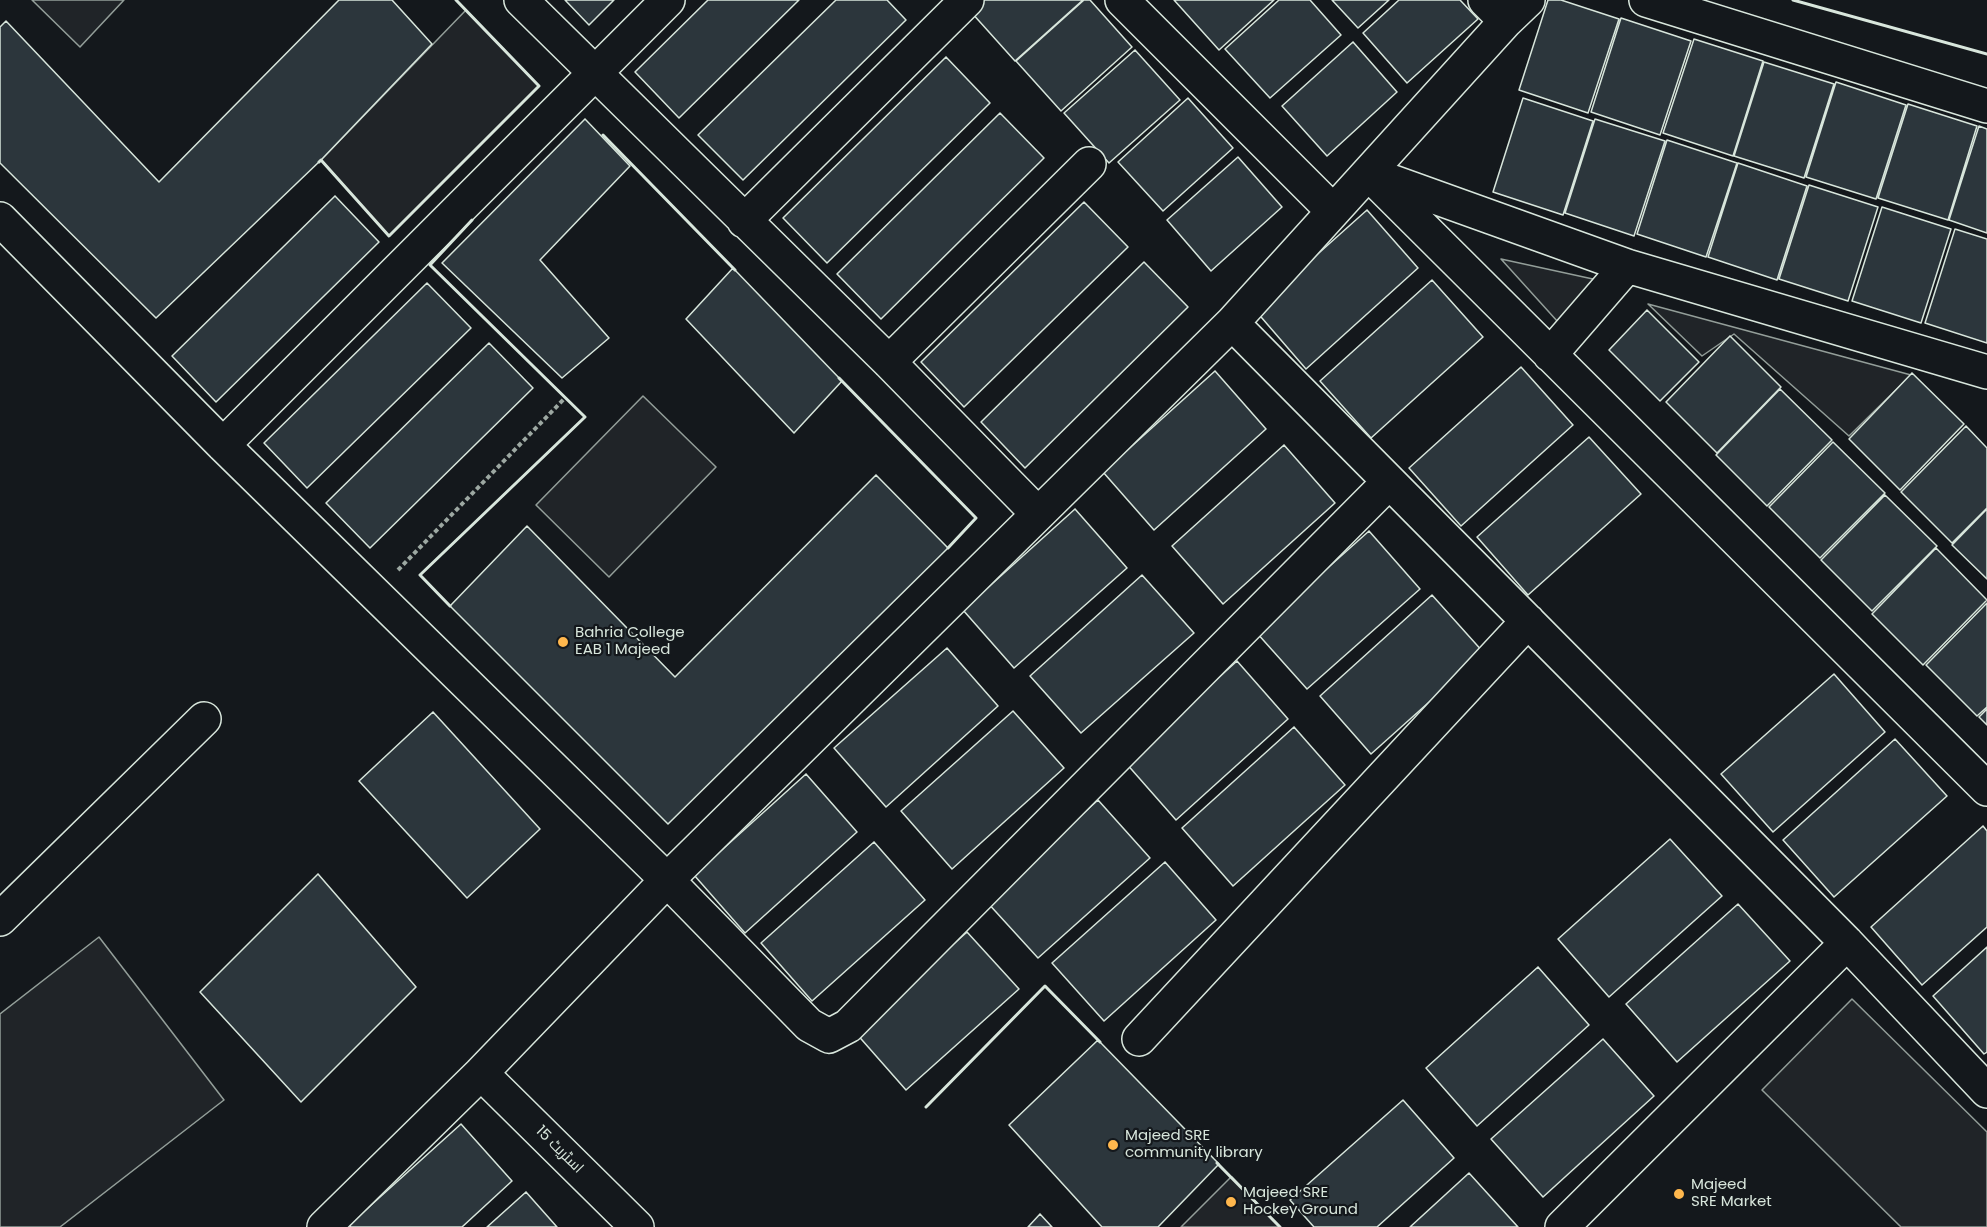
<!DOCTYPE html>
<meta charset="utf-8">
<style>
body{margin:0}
canvas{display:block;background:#14181c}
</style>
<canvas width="1987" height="1227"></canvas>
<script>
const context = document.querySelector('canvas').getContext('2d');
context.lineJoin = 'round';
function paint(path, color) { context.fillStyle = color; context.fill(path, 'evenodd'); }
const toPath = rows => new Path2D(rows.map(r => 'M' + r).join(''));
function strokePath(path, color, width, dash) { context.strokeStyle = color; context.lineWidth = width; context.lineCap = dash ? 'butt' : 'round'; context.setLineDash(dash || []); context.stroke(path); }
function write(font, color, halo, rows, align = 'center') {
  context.font = font + ' Poppins,Cairo,sans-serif'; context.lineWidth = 4.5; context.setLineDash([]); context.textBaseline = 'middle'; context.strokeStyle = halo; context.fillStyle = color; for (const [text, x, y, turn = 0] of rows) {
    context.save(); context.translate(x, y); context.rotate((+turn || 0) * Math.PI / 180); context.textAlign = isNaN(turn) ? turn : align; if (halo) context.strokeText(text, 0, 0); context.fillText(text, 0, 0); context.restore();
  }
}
const green = toPath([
 [32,0,124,0,80,47,32,0],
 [466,10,539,86,389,236,321,160,466,10],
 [1501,259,1602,281,1558,322,1501,259],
 [1648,304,1911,375,1849,436,1734,334,1702,356,1648,304],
 [643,396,716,467,609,577,536,505,643,396],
 [99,937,224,1100,60,1227,0,1227,0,1014,99,937],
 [1852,999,1987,1132,1987,1227,1901,1227,1762,1090,1852,999],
 [1232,1177,1280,1227,1181,1227,1231,1177,1232,1177]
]);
paint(green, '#202428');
strokePath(green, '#939e99', 1.5);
const building = toPath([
 [339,0,392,0,432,44,321,160,156,318,0,163,0,27,6,21,159,182,339,0],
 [565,0,614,0,589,25,565,0],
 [708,0,799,0,679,118,635,72,708,0],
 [836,0,887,0,906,20,743,180,698,135,836,0],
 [984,0,1083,0,1015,61,971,12,984,0],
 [1084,0,1090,0,1132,47,1061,111,1016,61,1084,0],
 [1174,0,1274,0,1219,50,1174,0],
 [1279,0,1310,0,1341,35,1270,98,1225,49,1279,0],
 [1332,0,1389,0,1358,28,1332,0],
 [1399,0,1460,0,1478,19,1407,83,1363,33,1399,0],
 [1548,0,1561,0,1619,19,1588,113,1519,90,1548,0],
 [1621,18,1691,41,1660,135,1591,112,1621,18],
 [1694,39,1763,61,1733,156,1663,133,1694,39],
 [1353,42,1397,92,1327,156,1282,106,1353,42],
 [1135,50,1180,100,1109,163,1064,113,1135,50],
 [946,57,990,103,827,263,783,218,946,57],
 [1764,62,1834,84,1804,178,1734,156,1764,62],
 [1836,82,1906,105,1876,199,1806,177,1836,82],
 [1188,98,1233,148,1163,211,1118,162,1188,98],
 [1523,98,1593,121,1563,215,1493,192,1523,98],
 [1908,104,1977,126,1948,220,1878,198,1908,104],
 [1000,113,1044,158,881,319,837,274,1000,113],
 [585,119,630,166,540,260,609,338,562,378,442,263,585,119],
 [1595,119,1665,141,1634,236,1565,213,1595,119],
 [1979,126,1987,129,1987,233,1949,220,1979,126],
 [1667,140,1737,163,1706,257,1637,234,1667,140],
 [1238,157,1282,207,1211,271,1167,220,1238,157],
 [1738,163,1807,186,1777,280,1708,257,1738,163],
 [1809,185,1878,207,1848,301,1779,279,1809,185],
 [335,196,379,242,216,402,172,356,335,196],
 [1084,202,1128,247,964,407,921,362,1084,202],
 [1882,207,1951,229,1921,323,1852,301,1882,207],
 [1367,210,1418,268,1306,369,1255,310,1367,210],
 [1955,229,1987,239,1987,343,1925,323,1955,229],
 [1144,262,1188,307,1025,468,981,422,1144,262],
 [733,268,842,381,794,433,686,319,733,268],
 [1432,280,1483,337,1371,438,1320,381,1432,280],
 [427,283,471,328,307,488,264,443,427,283],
 [1647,310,1699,362,1660,401,1609,350,1647,310],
 [1730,336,1781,387,1717,453,1666,402,1730,336],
 [489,343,533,388,370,548,326,503,489,343],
 [1521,367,1573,425,1461,526,1409,468,1521,367],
 [1215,371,1266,429,1154,530,1103,472,1215,371],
 [1912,373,1964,424,1900,490,1849,439,1912,373],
 [1780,389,1832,440,1767,506,1716,455,1780,389],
 [1966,426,1987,448,1987,508,1952,543,1901,492,1966,426],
 [1589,437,1641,494,1528,595,1477,537,1589,437],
 [1833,442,1885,493,1820,558,1769,507,1833,442],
 [1284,445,1335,503,1223,604,1172,546,1284,445],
 [876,475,948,548,668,824,450,606,527,526,675,677,876,475],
 [1885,495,1937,546,1872,611,1821,560,1885,495],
 [1075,509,1127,568,1014,668,963,610,1075,509],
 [1987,509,1987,579,1952,545,1987,509],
 [1369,531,1420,589,1307,689,1256,632,1369,531],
 [1936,548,1987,600,1923,665,1872,614,1936,548],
 [1142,575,1194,633,1081,733,1030,676,1142,575],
 [1432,595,1484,653,1371,754,1320,696,1432,595],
 [1987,603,1987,707,1977,716,1926,665,1987,603],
 [947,648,998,706,886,807,834,748,947,648],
 [1237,661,1288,719,1176,820,1125,762,1237,661],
 [1834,674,1885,732,1773,832,1721,774,1834,674],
 [1987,709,1987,725,1979,717,1987,709],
 [1013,711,1064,768,952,869,901,811,1013,711],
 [433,712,540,829,467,898,359,781,433,712],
 [1294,727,1345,785,1233,886,1182,828,1294,727],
 [1895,739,1947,796,1834,897,1783,840,1895,739],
 [806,774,857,832,745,933,694,875,806,774],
 [1098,800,1150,858,1038,958,986,901,1098,800],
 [1983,826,1987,831,1987,927,1922,985,1871,927,1983,826],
 [1670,839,1722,896,1609,997,1558,939,1670,839],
 [874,842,925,900,812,1001,761,943,874,842],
 [1165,862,1216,920,1104,1021,1052,963,1165,862],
 [318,874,416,987,301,1102,200,992,318,874],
 [1738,904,1790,961,1677,1062,1626,1004,1738,904],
 [967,932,1019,989,906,1090,855,1032,967,932],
 [1987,947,1987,1052,1984,1054,1933,996,1987,947],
 [1538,967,1589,1025,1477,1126,1426,1068,1538,967],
 [1603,1039,1654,1096,1543,1197,1491,1139,1603,1039],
 [1098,1040,1219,1164,1158,1227,1102,1227,1009,1125,1098,1040],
 [1403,1100,1454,1158,1377,1227,1314,1227,1290,1200,1403,1100],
 [461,1124,512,1181,462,1227,351,1227,349,1225,461,1124],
 [1469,1173,1518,1227,1410,1227,1469,1173],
 [526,1192,557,1227,487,1227,526,1192],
 [1040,1214,1052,1227,1028,1227,1040,1214]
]);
paint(building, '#2c363c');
strokePath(building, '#d8e6dc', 1.5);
const minor = toPath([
 [521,0,889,362,1038,514],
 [1122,0,1333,211],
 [1485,0,1506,21],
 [1646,0,1987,106],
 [0,219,223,445,667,880,809,1025,829,1036,848,1026,1389,482],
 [744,221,967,0],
 [1232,323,1847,943,1987,1091],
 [1550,355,1627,266],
 [889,362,1089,164],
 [1987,372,1627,266,1368,173,1987,789],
 [223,445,668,0],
 [0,919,204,719],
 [1139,1039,1528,621],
 [481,1073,637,1227],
 [324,1227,481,1073,667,880,1232,323,1506,21,1528,0],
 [1562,1227,1847,943]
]);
strokePath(minor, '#d8e6dc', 36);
strokePath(toPath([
 [398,570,565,398]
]), '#9da8a2', 4, [4.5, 3]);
strokePath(minor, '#14181c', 33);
strokePath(toPath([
 [1793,0,1987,54],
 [603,135,735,270],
 [319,162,321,160,389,236,539,86,456,0],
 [839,378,976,518,948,548],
 [450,606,420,575,585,417,430,265,472,220],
 [926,1107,1045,986,1100,1042],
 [1217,1163,1280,1227]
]), '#d8e6dc', 3);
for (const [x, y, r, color] of [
 [563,642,6,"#ffb74d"],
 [1113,1145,6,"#ffb74d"],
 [1679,1194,6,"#ffb74d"],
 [1231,1202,6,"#ffb74d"]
]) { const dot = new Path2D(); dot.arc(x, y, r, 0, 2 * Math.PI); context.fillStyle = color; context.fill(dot); strokePath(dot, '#14181c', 2); }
write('15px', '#d8e6dc', '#14181c', [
 ["Bahria College",575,633],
 ["EAB 1 Majeed",575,650],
 ["Majeed SRE",1125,1136],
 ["community library",1125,1153],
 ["Majeed",1691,1185],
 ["SRE Market",1691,1202],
 ["Majeed SRE",1243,1193],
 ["Hockey Ground",1243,1210]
], 'left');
write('15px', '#d8e6dc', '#14181c', [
 ["اسٹریٹ 15",559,1150,45]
]);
</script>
